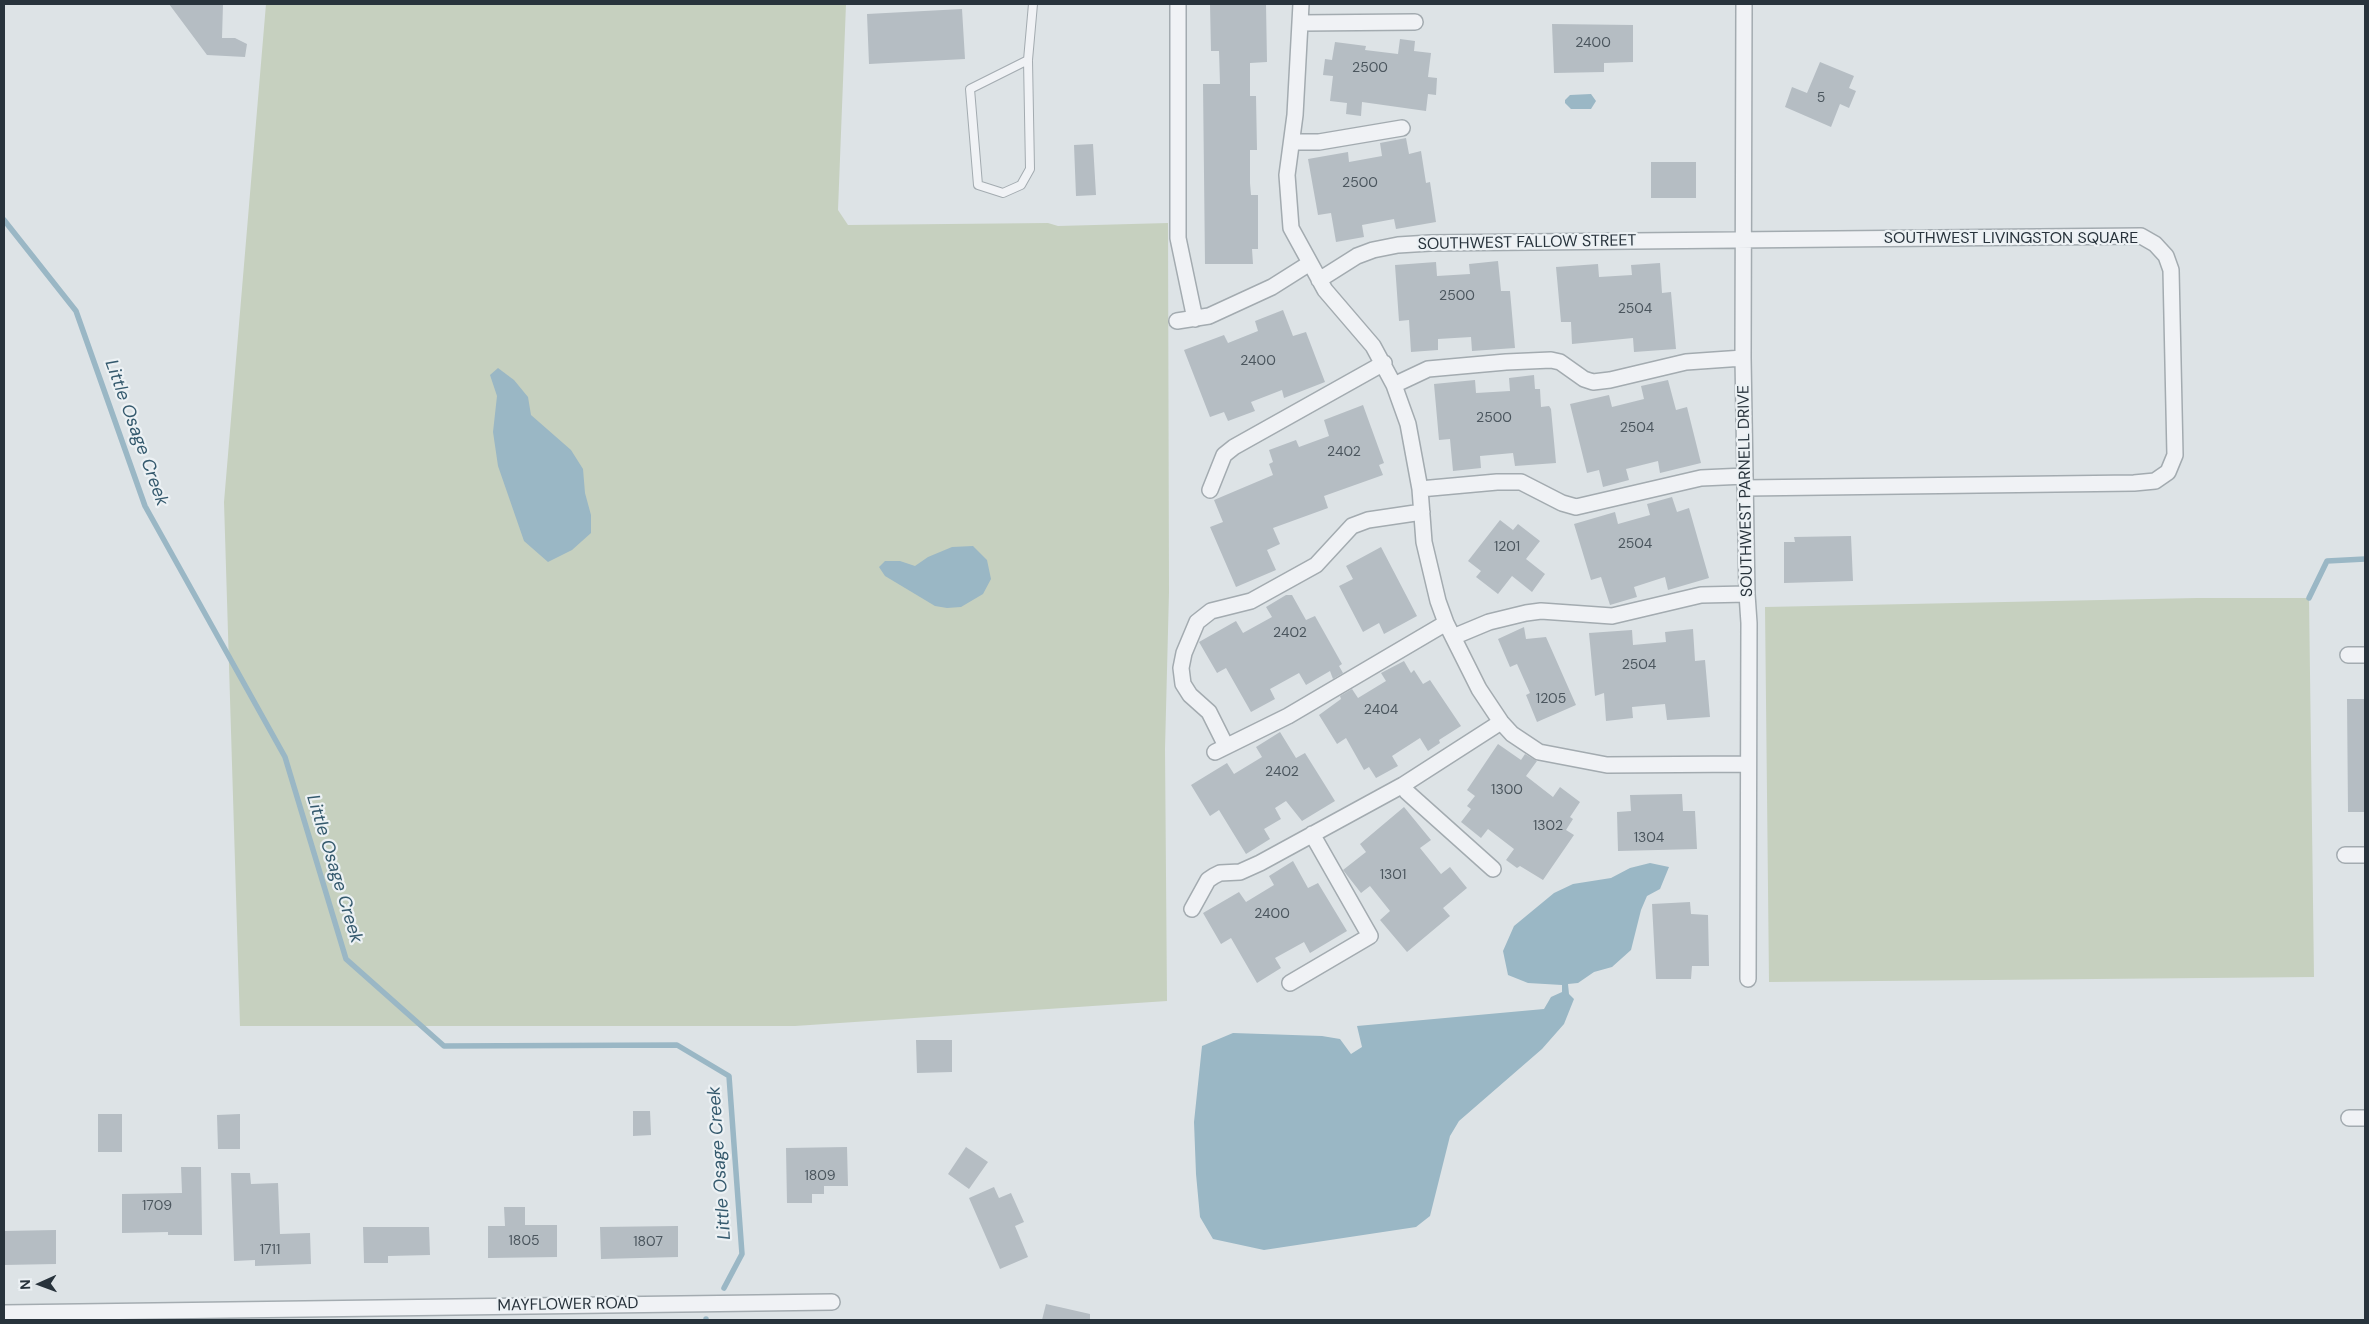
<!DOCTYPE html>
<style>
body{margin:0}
#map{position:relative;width:2369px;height:1324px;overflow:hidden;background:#dde3e6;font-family:"DM Sans",sans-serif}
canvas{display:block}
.frame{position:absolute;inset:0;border:5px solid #28333c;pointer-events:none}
.north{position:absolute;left:15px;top:1259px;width:50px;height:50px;-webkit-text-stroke:4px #ecf1f4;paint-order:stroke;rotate:268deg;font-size:14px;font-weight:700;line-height:20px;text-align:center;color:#28333c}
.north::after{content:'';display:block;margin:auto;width:18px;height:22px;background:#28333c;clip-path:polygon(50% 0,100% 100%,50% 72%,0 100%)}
</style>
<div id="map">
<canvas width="2369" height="1324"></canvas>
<div class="frame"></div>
<div class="north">N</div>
</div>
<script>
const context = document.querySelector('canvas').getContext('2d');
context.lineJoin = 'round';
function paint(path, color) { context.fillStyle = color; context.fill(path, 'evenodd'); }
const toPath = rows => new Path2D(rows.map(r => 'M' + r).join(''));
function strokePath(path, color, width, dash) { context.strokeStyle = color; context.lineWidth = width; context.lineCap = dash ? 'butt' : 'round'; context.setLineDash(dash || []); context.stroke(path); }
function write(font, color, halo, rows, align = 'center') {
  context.font = font + ' "DM Sans",sans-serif'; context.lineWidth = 4.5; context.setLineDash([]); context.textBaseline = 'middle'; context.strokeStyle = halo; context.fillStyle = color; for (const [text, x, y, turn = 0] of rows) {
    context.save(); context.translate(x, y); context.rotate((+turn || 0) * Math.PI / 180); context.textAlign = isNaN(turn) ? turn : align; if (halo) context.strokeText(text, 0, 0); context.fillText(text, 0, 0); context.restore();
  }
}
paint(toPath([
 [266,4,846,4,838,210,848,225,1048,223,1058,226,1168,223,1169,592,1165,749,1167,1001,795,1026,240,1026,224,502],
 [2197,598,2309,598,2314,977,1769,982,1765,607]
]), '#c6d0bf');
paint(toPath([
 [1591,94,1596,101,1591,109,1571,109,1565,103,1565,100,1570,95],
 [498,368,514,380,528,397,531,415,571,450,583,469,585,493,591,515,591,533,572,550,548,562,524,541,498,466,493,432,497,396,490,375],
 [973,546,987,560,991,579,983,594,961,607,947,608,935,606,885,576,879,567,885,561,900,561,915,566,928,557,952,547],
 [1650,863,1669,867,1660,889,1647,896,1641,910,1631,950,1612,967,1594,972,1578,983,1568,984,1569,994,1574,999,1564,1024,1542,1049,1459,1121,1450,1136,1430,1216,1416,1227,1264,1250,1213,1239,1200,1217,1196,1174,1194,1122,1202,1046,1233,1033,1322,1036,1340,1039,1351,1054,1362,1047,1357,1026,1544,1009,1551,997,1562,992,1562,985,1528,983,1508,975,1503,951,1514,926,1554,893,1573,884,1611,878,1630,868]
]), '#9ab7c5');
strokePath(toPath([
 [4,220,76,311,145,506,285,757,346,959,444,1046,677,1045,729,1076,742,1254,724,1288],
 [2309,598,2327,561,2365,559],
 [706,1320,706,1319]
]), '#9ab7c5', 5.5);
paint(toPath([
 [169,4,223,4,222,38,235,38,247,44,245,57,207,55],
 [1210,4,1266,4,1267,62,1250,63,1250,96,1256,96,1257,150,1250,150,1250,183,1251,195,1258,195,1258,249,1252,249,1253,264,1205,264,1203,84,1220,84,1219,51,1211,51],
 [962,9,965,59,869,64,867,14],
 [1552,24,1633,25,1633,62,1604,63,1604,72,1554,73],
 [1400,39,1415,41,1414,51,1431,53,1428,77,1437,78,1436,95,1428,94,1426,111,1362,102,1361,116,1346,114,1347,103,1330,101,1333,76,1323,75,1325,59,1332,60,1335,42,1366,46,1365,50,1398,54],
 [1820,62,1854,76,1849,88,1856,91,1849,108,1840,104,1831,127,1785,107,1792,87,1807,93],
 [1406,138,1409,154,1421,151,1426,183,1430,182,1436,222,1396,229,1394,219,1362,225,1364,237,1336,242,1331,213,1318,215,1308,159,1348,152,1349,162,1382,156,1380,143],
 [1093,144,1096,195,1076,196,1074,145],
 [1651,162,1696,162,1696,198,1651,198],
 [1498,261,1501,291,1510,291,1515,348,1472,351,1471,337,1438,339,1438,350,1411,352,1409,320,1399,321,1395,265,1436,262,1437,276,1470,274,1469,264],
 [1660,263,1662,293,1671,292,1676,349,1634,352,1633,338,1572,344,1571,322,1561,322,1556,267,1598,264,1599,277,1632,275,1631,265],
 [1283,310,1293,336,1306,332,1325,382,1284,398,1282,390,1251,402,1255,411,1228,421,1224,412,1210,417,1184,350,1224,335,1228,343,1258,331,1255,321],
 [1534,375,1535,389,1540,389,1541,407,1549,406,1551,409,1556,463,1515,466,1513,453,1480,456,1481,468,1453,471,1450,439,1439,440,1434,384,1475,380,1476,393,1510,391,1509,378],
 [1668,380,1676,410,1687,407,1701,463,1660,473,1658,461,1626,469,1629,480,1603,487,1599,470,1587,473,1570,404,1609,395,1612,407,1644,399,1641,386],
 [1363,405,1384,463,1379,465,1383,475,1324,496,1328,508,1273,528,1280,544,1267,550,1276,570,1236,587,1210,527,1223,522,1214,500,1273,475,1269,464,1273,462,1269,450,1296,440,1299,447,1329,436,1324,420],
 [1672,497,1677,512,1689,508,1709,578,1668,590,1665,577,1634,587,1637,597,1610,605,1601,577,1591,580,1574,524,1615,512,1618,524,1650,515,1647,504],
 [1500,520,1513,530,1518,524,1540,541,1526,559,1545,574,1532,592,1512,576,1498,594,1476,577,1481,571,1468,561],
 [1851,536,1853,581,1784,583,1784,542,1795,542,1794,537],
 [1381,547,1417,616,1384,634,1379,623,1363,632,1339,586,1353,579,1346,566],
 [1286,595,1292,595,1306,620,1315,616,1342,664,1339,666,1343,673,1333,679,1330,671,1306,685,1299,673,1270,689,1275,699,1251,712,1226,668,1217,673,1199,642,1236,621,1243,633,1272,617,1266,607],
 [1524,627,1526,639,1546,637,1576,705,1537,722,1526,695,1530,693,1517,664,1510,667,1498,639],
 [1693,629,1695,661,1705,660,1710,717,1667,720,1665,704,1632,707,1633,718,1606,721,1604,693,1595,696,1589,633,1632,630,1633,645,1666,642,1665,632],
 [1404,661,1411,673,1414,670,1423,684,1430,680,1461,726,1439,740,1440,743,1428,751,1420,738,1392,756,1398,766,1376,778,1369,767,1364,770,1346,738,1337,744,1319,715,1341,699,1340,696,1352,689,1358,698,1386,681,1381,673],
 [2347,699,2365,699,2365,812,2348,812],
 [1280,732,1296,758,1305,753,1335,801,1302,821,1286,801,1275,808,1281,819,1264,829,1270,839,1246,854,1219,810,1210,816,1191,785,1227,763,1234,774,1262,757,1256,747],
 [1498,744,1521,760,1525,754,1537,761,1526,776,1553,797,1560,787,1580,802,1570,817,1573,819,1566,830,1574,835,1543,880,1520,866,1517,868,1506,860,1514,849,1488,829,1481,838,1461,822,1471,809,1467,806,1475,796,1467,790],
 [1682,794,1683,811,1695,811,1697,849,1618,851,1617,812,1631,811,1630,795],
 [1404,807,1431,840,1420,848,1441,874,1450,867,1467,888,1443,908,1450,916,1407,952,1380,920,1390,911,1370,886,1361,893,1343,870,1366,852,1360,844],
 [1293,861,1308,888,1318,883,1347,931,1310,953,1304,942,1275,958,1281,968,1257,983,1231,938,1221,944,1203,913,1239,892,1246,902,1274,885,1269,876],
 [1690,902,1691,914,1708,915,1709,966,1692,966,1691,979,1656,979,1652,904],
 [916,1040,952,1040,952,1072,917,1073],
 [633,1111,650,1111,651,1135,633,1136],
 [98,1114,122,1114,122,1152,98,1152],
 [240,1114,240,1149,218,1149,217,1115],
 [847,1147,848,1186,824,1186,824,1194,812,1194,812,1203,787,1203,786,1148],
 [966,1147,988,1162,969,1189,948,1174],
 [181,1167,201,1167,202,1235,168,1235,168,1232,122,1233,122,1194,182,1193],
 [231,1173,250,1173,251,1184,278,1183,280,1234,310,1233,311,1264,255,1266,255,1260,234,1261],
 [994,1187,999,1198,1011,1193,1024,1222,1015,1226,1028,1257,1000,1269,969,1198],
 [504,1207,525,1207,525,1225,557,1225,557,1257,488,1258,488,1226,505,1226],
 [678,1226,678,1257,601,1259,600,1227],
 [363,1227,429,1227,430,1255,388,1256,388,1263,364,1263],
 [56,1230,56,1264,4,1265,4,1231],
 [1046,1304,1090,1314,1090,1320,1042,1320]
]), '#b5bdc3');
const service = toPath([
 [1028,60,970,89,978,185,1003,193,1021,185,1030,169,1028,60,1033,4]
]);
const minor = toPath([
 [1178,4,1178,238,1195,319],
 [1301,4,1295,115,1287,175,1291,228,1325,290,1373,346,1394,385,1408,424,1420,489,1424,542,1438,601,1446,623,1479,689,1501,722,1512,734,1539,752,1607,765,1748,764],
 [1744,4,1743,358,1747,594,1749,623,1748,979],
 [1301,23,1415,22],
 [1292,142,1319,142,1402,128],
 [1319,280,1357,256,1373,250,1398,245,1430,243,2141,236,2155,244,2166,256,2171,270,2175,455,2168,472,2155,481,2134,483,1745,488],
 [1177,321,1209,316,1272,287,1310,263],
 [1394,385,1428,369,1506,362,1551,360,1560,362,1584,379,1593,382,1610,380,1686,362,1743,358],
 [1420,489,1497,482,1521,482,1562,503,1576,507,1701,478,1745,476],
 [1210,490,1224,455,1234,447,1384,363],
 [1453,637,1489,622,1526,613,1541,611,1612,616,1701,595,1747,594],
 [2348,655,2365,655],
 [1226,746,1209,712,1190,695,1183,684,1181,668,1184,653,1197,622,1211,611,1251,601,1316,565,1352,526,1368,520,1422,512],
 [1215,752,1288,716,1446,623],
 [1403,785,1407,792,1493,869],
 [2345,855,2365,855],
 [1192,909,1208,880,1214,876,1220,873,1240,872,1260,863,1403,785,1501,722],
 [1290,983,1370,936,1312,834],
 [2349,1118,2365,1118],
 [4,1313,832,1302]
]);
strokePath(service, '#a3abb0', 10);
strokePath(minor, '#a3abb0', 18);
strokePath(service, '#f0f2f5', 8);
strokePath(minor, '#f0f2f5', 15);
write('14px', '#4b565e', null, [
 ["2400",1593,43],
 ["2500",1370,68],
 ["5",1821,98],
 ["2500",1360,183],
 ["2500",1457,296],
 ["2504",1635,309],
 ["2400",1258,361],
 ["2500",1494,418],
 ["2504",1637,428],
 ["2402",1344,452],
 ["2504",1635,544],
 ["1201",1507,547],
 ["2402",1290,633],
 ["2504",1639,665],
 ["1205",1551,699],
 ["2404",1381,710],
 ["2402",1282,772],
 ["1300",1507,790],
 ["1302",1548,826],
 ["1304",1649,838],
 ["1301",1393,875],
 ["2400",1272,914],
 ["1809",820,1176],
 ["1709",157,1206],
 ["1805",524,1241],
 ["1807",648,1242],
 ["1711",270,1250]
]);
write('16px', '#28333c', '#ecf1f4', [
 ["SOUTHWEST LIVINGSTON SQUARE",2011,239],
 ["SOUTHWEST FALLOW STREET",1527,243,-1],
 ["SOUTHWEST PARNELL DRIVE",1746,491,-91],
 ["MAYFLOWER ROAD",568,1305,-1]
]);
write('italic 18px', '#34596d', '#ecf1f4', [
 ["Little Osage Creek",136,433,70],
 ["Little Osage Creek",334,869,73],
 ["Little Osage Creek",720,1163,-94]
]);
</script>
